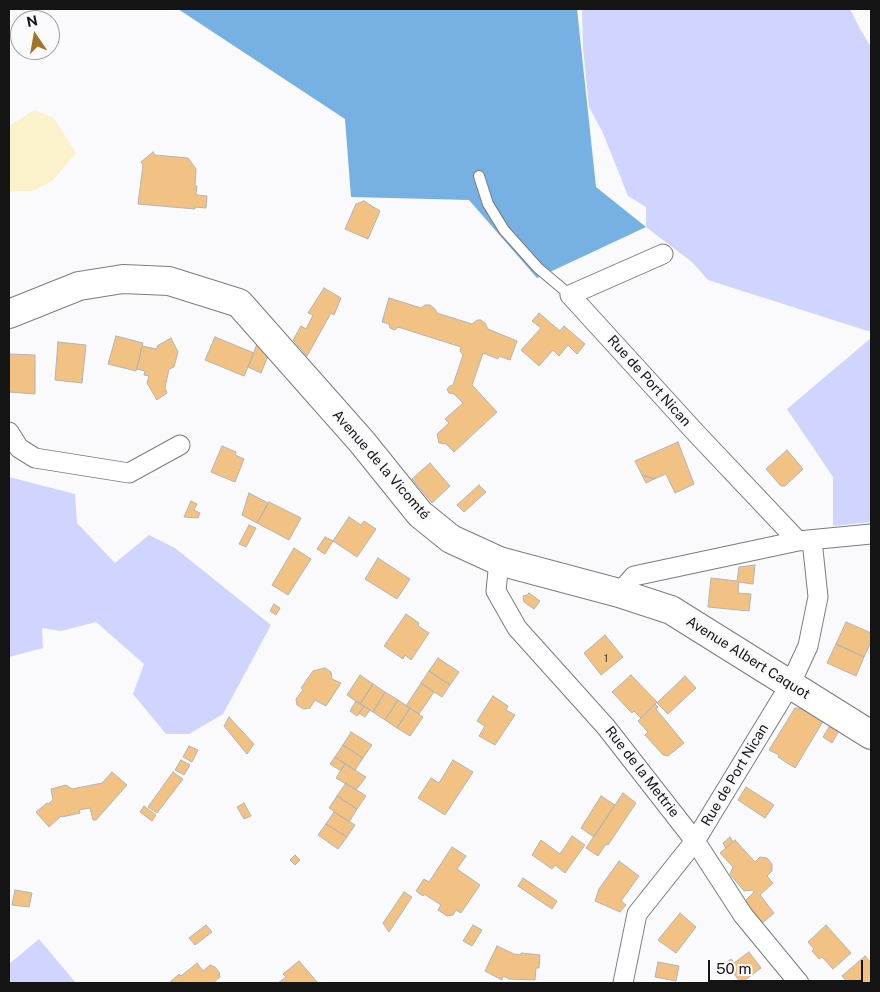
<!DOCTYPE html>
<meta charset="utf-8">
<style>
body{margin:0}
#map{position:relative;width:880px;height:992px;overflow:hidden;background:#fafafc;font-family:"Public Sans",sans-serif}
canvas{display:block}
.frame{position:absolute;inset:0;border:10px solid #141415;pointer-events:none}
.north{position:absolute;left:10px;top:10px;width:50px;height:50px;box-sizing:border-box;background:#fafafc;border:1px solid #9e9ea0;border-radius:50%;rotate:348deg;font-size:14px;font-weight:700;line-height:20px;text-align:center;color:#141415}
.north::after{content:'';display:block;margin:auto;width:18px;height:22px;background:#a47228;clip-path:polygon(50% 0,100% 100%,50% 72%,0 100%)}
.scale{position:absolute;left:708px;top:960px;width:155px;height:22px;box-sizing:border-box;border:2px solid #141415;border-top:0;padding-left:6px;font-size:15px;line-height:18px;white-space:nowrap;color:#141415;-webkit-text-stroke:4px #fafafc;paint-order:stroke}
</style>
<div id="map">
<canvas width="880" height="992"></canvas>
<div class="frame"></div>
<div class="north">N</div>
<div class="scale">50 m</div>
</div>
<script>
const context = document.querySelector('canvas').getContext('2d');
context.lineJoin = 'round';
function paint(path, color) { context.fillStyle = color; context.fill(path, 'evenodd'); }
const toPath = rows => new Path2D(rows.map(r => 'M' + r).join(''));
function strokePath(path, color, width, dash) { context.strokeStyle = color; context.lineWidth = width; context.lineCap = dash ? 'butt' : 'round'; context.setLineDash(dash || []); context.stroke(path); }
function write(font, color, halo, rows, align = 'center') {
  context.font = font + ' "Public Sans",sans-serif'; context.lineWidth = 5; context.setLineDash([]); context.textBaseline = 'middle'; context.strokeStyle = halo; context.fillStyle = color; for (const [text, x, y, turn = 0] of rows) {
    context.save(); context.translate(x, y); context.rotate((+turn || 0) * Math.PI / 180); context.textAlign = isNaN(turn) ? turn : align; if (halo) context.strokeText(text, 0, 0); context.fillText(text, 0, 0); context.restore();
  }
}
paint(toPath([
 [582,9,850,9,859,27,871,47,871,332,708,280,692,262,646,227,646,207,628,196,603,133,589,107,583,48],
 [871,338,871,522,833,526,833,477,787,409],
 [9,477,75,494,77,523,115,563,149,535,175,548,271,625,223,714,189,734,166,734,133,694,144,664,96,622,61,631,42,628,43,648,9,657],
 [39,939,76,983,9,983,9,964]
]), '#cfd5fe');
paint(toPath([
 [34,110,54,118,76,153,52,181,33,191,9,191,9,126]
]), '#fbf1cb');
paint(toPath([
 [178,9,577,9,596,187,646,227,537,278,469,200,351,197,345,119]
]), '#77b0e3');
const building = toPath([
 [153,152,155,155,188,158,196,169,195,186,197,186,196,195,207,196,206,208,195,207,195,209,138,204,143,165,141,162,153,152],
 [364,201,380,211,368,239,345,229,356,204,364,201],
 [324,288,341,298,334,315,331,313,307,356,293,340,301,326,306,329,313,315,308,313,324,288],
 [389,298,421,308,425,305,430,305,435,309,437,313,472,324,477,320,481,320,485,323,488,329,517,341,510,360,499,356,498,359,483,353,472,385,497,412,454,452,446,444,439,443,437,434,449,423,445,419,463,403,454,394,449,393,447,389,450,386,453,385,463,355,460,351,461,347,398,327,395,330,390,328,389,324,382,322,389,298],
 [539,313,560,331,564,326,585,344,577,354,568,345,559,356,553,350,539,366,521,350,541,328,532,321,539,313],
 [116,336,143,343,136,371,108,364,116,336],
 [215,337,254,353,244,376,205,360,215,337],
 [171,338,178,352,174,367,169,369,165,388,167,393,157,400,147,383,149,376,144,375,145,371,137,369,142,346,157,349,157,346,171,338],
 [58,342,86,345,82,383,55,380,58,342],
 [257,344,268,356,261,373,248,367,257,344],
 [9,354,35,355,35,394,9,392,9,354],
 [678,442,694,484,675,493,666,474,654,479,642,475,635,461,678,442],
 [222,446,236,452,235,455,244,459,235,482,211,472,222,446],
 [787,450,803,469,785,486,781,486,766,469,787,450],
 [430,463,450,486,432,503,412,479,430,463],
 [642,475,654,479,656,478,646,483,642,475],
 [479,485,486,492,464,512,457,505,479,485],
 [249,493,268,503,257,523,242,515,249,493],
 [191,501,197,504,194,510,200,513,198,518,184,517,191,501],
 [269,502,301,518,289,540,257,523,269,502],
 [349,517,361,525,364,521,376,529,357,557,333,541,349,517],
 [249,525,256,528,246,547,239,544,249,525],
 [325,537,333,541,325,554,317,549,325,537],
 [294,548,311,559,288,595,272,585,294,548],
 [378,558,410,579,397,599,365,579,378,558],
 [755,565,753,584,739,582,738,593,751,594,749,611,708,607,711,578,737,581,739,567,755,565],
 [529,593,540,601,534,609,524,602,523,596,527,595,529,593],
 [274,604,280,608,276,615,270,611,274,604],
 [406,614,419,623,418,626,429,633,411,660,405,655,403,659,384,646,406,614],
 [846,622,871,633,871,642,864,657,836,644,846,622],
 [605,635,623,657,601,675,584,653,605,635],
 [836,644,864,657,856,676,827,663,836,644],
 [438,658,459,672,450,685,429,671,438,658],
 [325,668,331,672,332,679,341,683,326,706,315,700,310,708,304,709,297,705,296,699,303,690,301,688,313,671,325,668],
 [429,671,450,685,442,697,421,683,429,671],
 [360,675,373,684,360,704,347,695,360,675],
 [631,675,657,702,641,718,634,711,632,713,612,692,631,675],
 [685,676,696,688,668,714,657,703,685,676],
 [421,683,434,692,419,714,406,706,421,683],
 [373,684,385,692,373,712,360,704,373,684],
 [385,692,398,700,385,720,373,712,385,692],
 [493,696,508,706,506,710,515,715,495,745,479,736,485,726,477,721,493,696],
 [398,700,410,708,397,728,385,720,398,700],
 [356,701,364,706,357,716,350,711,356,701],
 [655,704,658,707,656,709,684,743,668,756,663,755,645,735,648,732,638,721,655,704],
 [364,706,370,710,365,717,359,713,364,706],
 [410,708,423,717,410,736,397,728,410,708],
 [795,708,806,709,825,718,795,768,778,757,779,755,769,750,795,708],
 [229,717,254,744,247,754,224,726,229,717],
 [832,722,841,727,832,743,823,737,832,722],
 [351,732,372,745,363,758,343,745,351,732],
 [343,745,363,758,355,770,335,757,343,745],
 [189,746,198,750,192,762,183,757,189,746],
 [335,757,345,764,341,771,330,764,335,757],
 [181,760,190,765,184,775,175,770,181,760],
 [453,760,473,772,445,815,418,798,431,778,439,783,453,760],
 [345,764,366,777,356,790,336,778,345,764],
 [112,772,127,785,96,820,93,820,90,808,79,810,80,813,62,817,61,816,49,827,36,812,47,803,48,804,53,800,51,789,66,785,72,789,102,783,112,772],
 [173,772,183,779,157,813,148,807,173,772],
 [346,783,366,796,357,809,337,796,346,783],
 [746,787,774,805,765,818,738,800,746,787],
 [623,793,636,803,608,845,606,844,598,856,586,848,623,793],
 [337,796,357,809,349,822,329,808,337,796],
 [601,796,615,805,594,837,581,828,601,796],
 [244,803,251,816,244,819,237,807,244,803],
 [144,806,156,815,152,821,140,812,144,806],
 [334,812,355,825,347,837,326,824,334,812],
 [326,824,347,837,338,849,318,835,326,824],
 [572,836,585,845,565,873,555,865,552,869,532,855,541,840,560,854,572,836],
 [730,837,733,842,726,848,723,843,730,837],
 [735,840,755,862,760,857,767,858,772,864,772,871,767,876,773,883,760,895,774,913,760,925,743,903,754,892,753,890,744,891,730,874,733,867,720,853,735,840],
 [452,847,466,856,457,869,480,885,461,913,456,910,453,915,447,916,438,910,441,905,424,894,423,896,416,891,424,879,429,882,452,847],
 [295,855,300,860,295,865,290,860,295,855],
 [619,861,639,876,621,901,626,905,620,912,595,901,599,889,619,861],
 [523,878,557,901,552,909,518,886,523,878],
 [15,890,32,893,29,907,12,905,15,890],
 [404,892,412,897,389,932,383,923,404,892],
 [680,913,696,927,676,953,658,940,680,913],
 [206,925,212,932,195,945,189,938,206,925],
 [473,925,482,930,472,946,463,941,473,925],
 [826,925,851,953,833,969,822,957,819,959,812,951,814,949,808,942,826,925],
 [497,946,514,954,521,955,521,953,540,955,539,968,536,968,535,980,509,979,503,976,502,980,485,971,497,946],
 [749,952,761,968,741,983,726,963,731,959,734,963,749,952],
 [865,956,871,963,871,983,857,983,855,980,848,983,842,976,865,956],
 [299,961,318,983,278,983,286,977,283,974,299,961],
 [658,962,679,966,676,981,655,977,658,962],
 [197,963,203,971,210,965,215,967,219,972,220,977,213,983,169,983,179,974,181,976,197,963]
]);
paint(building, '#f2c284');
strokePath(building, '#b4b3b1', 1);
const service = toPath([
 [479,176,488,204,504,230,538,268,570,295]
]);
const minor = toPath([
 [663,254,570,295,695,432,798,541],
 [9,432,19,448,35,458,129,473,180,445],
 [499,561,496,591,517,628,606,727,695,841,743,915,799,983],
 [619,593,634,576,798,541,871,534],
 [623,983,637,914,695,841,790,685,808,646,818,597,812,540]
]);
const secondary = toPath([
 [9,314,79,286,123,279,169,281,239,303,362,442,420,514,451,539,499,561,619,593,671,610,871,735]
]);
strokePath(service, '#7c7c7e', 12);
strokePath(minor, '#7c7c7e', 21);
strokePath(secondary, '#7c7c7e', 30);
strokePath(service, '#fff', 10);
strokePath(minor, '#fff', 19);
strokePath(secondary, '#fff', 28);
write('11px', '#4c4031', null, [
 ["1",606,659]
]);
write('14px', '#141415', '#fafafc', [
 ["Rue de Port Nican",649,381,48],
 ["Avenue de la Vicomté",381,465,49],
 ["Avenue Albert Caquot",748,658,32],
 ["Rue de la Mettrie",642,772,52],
 ["Rue de Port Nican",735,775,-59]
]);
</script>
